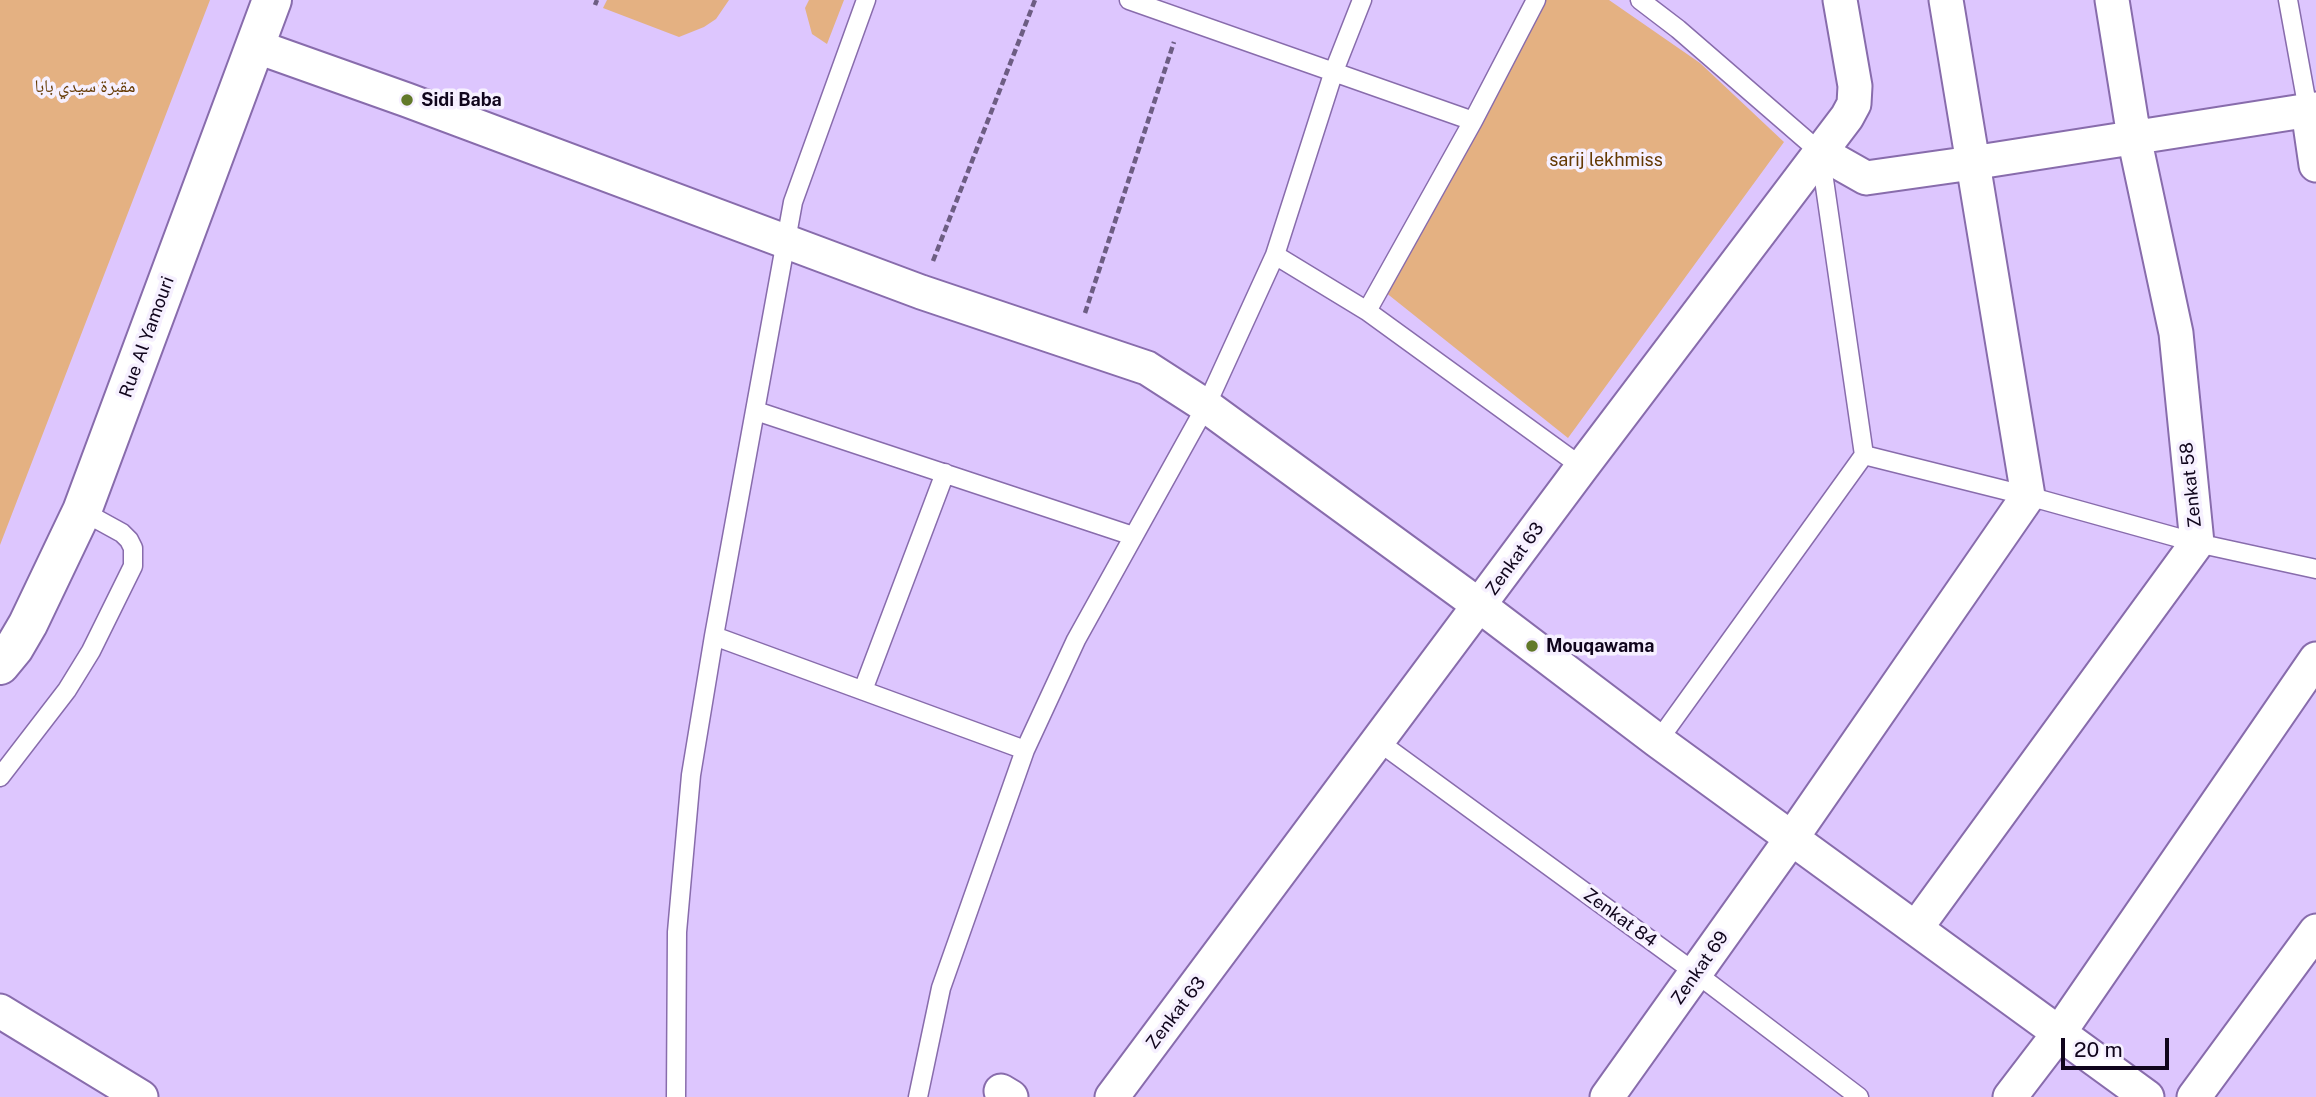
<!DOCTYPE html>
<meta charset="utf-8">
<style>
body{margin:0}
#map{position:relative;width:2316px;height:1097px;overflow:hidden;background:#ddc6fe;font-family:"Public Sans",sans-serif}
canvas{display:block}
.scale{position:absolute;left:2061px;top:1038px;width:108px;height:32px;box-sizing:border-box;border:4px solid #10051c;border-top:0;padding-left:9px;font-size:21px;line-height:24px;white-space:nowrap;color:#10051c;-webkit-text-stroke:5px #f6f0ff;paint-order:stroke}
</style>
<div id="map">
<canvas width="2316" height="1097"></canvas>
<div class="scale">20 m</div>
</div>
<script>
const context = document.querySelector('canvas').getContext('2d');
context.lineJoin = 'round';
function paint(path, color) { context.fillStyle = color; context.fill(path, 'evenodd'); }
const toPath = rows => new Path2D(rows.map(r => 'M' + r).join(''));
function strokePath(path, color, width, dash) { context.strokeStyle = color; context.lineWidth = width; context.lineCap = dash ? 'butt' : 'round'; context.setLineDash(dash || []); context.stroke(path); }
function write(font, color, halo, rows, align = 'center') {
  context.font = font + ' "Public Sans","Noto Naskh Arabic",sans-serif'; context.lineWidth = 7; context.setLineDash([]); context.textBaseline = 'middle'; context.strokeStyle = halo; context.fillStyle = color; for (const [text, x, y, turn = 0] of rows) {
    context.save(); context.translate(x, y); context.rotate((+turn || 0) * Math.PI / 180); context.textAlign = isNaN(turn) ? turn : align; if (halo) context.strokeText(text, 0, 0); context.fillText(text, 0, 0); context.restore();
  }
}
paint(toPath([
 [0,0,210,0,0,545],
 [607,0,729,0,716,19,704,27,679,37,603,8],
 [809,0,844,0,827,44,812,34,805,8],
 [1528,0,1609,0,1700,63,1784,142,1568,438,1375,284]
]), '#e4b182');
const lane = toPath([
 [1129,0,1473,121,1536,0],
 [1640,0,1678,29,1820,152,1864,455],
 [2288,0,2308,110],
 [1275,255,1367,311,1582,467],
 [1367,311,1473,121],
 [756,411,1133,536],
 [714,636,1025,750],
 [863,690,945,473],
 [1658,741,1864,455,2028,496,2197,543,2316,569],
 [1379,742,1697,974,1859,1097],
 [0,777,67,690,91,651,133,566,133,548,129,540,122,533,82,511],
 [676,1097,677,932,691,775,714,636,793,202,866,0],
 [918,1097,941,988,1025,750,1076,640,1206,406,1275,255,1334,71,1362,0]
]);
const street = toPath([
 [255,46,407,100,921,292,1147,368,1206,406,1480,606,1658,741,2147,1097],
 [2308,110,2316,165],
 [1820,152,1866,178,1972,163,2316,109],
 [1916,928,2197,543,2176,333,2134,137,2112,0],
 [0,1011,141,1097],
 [1001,1091,1011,1097],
 [1112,1097,1582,467,1847,117,1854,104,1855,86,1840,0],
 [1607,1097,1791,839,2028,496,1946,0],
 [2010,1097,2059,1033,2316,659],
 [2194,1097,2316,931]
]);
const secondary = toPath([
 [0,665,14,648,28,624,82,511,272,0]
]);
strokePath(lane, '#886cac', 21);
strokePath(street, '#886cac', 37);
strokePath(secondary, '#886cac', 42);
strokePath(toPath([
 [595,5,597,0],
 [933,261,1035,0],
 [1085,313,1174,42]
]), '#6d5d83', 4.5, [7, 3.5]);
strokePath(lane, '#fff', 18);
strokePath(street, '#fff', 33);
strokePath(secondary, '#fff', 38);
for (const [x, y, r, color] of [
 [407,100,7,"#62792a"],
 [1532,646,7,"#62792a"]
]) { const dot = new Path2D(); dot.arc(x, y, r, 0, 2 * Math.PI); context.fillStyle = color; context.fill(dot); strokePath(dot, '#f6f0ff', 2.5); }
write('18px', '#643903', '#f6f0ff', [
 ["مقبرة سيدي بابا",85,86],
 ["sarij lekhmiss",1606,160]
]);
write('bold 18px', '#10051c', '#f6f0ff', [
 ["Sidi Baba",421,100],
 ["Mouqawama",1546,646]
], 'left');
write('18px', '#10051c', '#f6f0ff', [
 ["Rue Al Yamouri",147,337,-70],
 ["Zenkat 58",2191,485,-96],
 ["Zenkat 63",1515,559,-54],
 ["Zenkat 84",1620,918,36],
 ["Zenkat 69",1700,968,-55],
 ["Zenkat 63",1176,1013,-53]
]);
</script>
